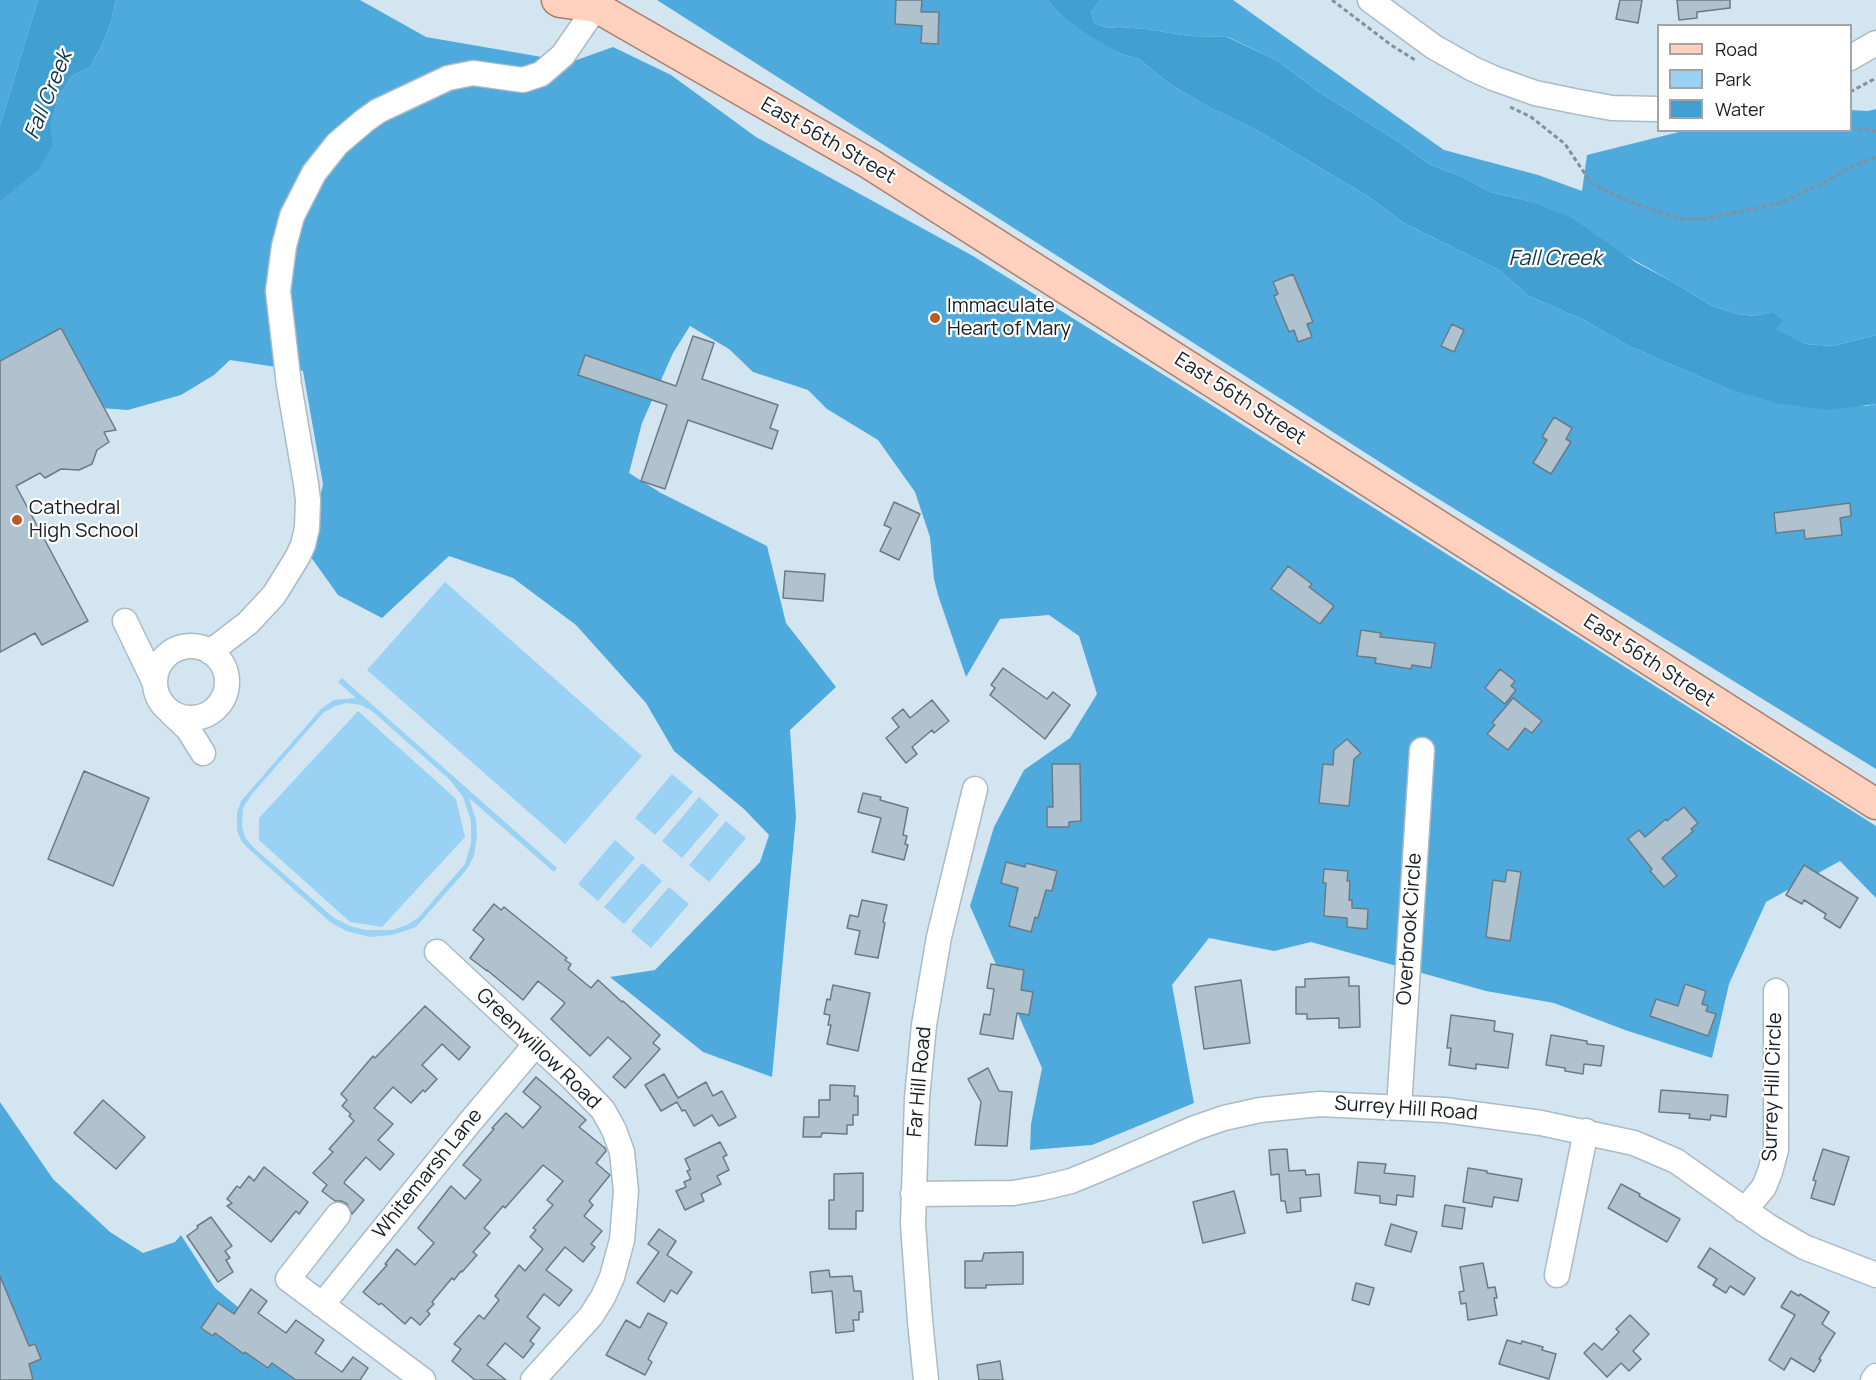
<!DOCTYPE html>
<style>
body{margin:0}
#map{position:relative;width:1876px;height:1380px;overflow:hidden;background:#d3e5f0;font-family:Manrope,sans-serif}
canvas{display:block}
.legend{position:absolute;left:1657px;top:24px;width:195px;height:108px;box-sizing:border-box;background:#fff;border:2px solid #a2a5a6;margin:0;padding:8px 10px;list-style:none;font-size:18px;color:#171d21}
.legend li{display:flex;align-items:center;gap:12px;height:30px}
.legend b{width:30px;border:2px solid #a2a5a6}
</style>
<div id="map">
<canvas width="1876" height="1380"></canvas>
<ul class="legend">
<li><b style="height:8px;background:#fed1be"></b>Road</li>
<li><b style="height:16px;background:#99d2f5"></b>Park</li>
<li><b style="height:16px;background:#429fd1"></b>Water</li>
</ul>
</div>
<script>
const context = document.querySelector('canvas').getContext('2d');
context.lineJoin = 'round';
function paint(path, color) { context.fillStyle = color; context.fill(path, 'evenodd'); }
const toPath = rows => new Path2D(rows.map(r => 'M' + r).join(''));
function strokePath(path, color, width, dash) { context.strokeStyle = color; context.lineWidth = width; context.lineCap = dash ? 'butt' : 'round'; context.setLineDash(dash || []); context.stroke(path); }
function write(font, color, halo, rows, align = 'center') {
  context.font = font + ' Manrope,sans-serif'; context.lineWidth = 4.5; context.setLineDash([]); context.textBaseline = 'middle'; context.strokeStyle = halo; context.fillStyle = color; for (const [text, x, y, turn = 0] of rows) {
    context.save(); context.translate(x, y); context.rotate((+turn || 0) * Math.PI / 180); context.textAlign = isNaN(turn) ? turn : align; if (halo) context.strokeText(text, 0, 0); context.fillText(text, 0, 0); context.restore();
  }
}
paint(toPath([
 [445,582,642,756,565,844,367,670],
 [342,678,557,868,554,872,469,798,476,820,477,835,474,856,467,869,416,927,392,935,370,937,346,931,330,922,250,850,242,842,237,831,237,813,241,801,321,709,334,700,356,698,338,682],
 [347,703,361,705,372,711,450,780,463,797,471,821,471,843,465,864,418,918,407,925,392,930,365,930,350,926,334,918,253,847,245,837,242,827,243,808,252,794,323,713,335,706],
 [358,711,456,799,465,837,382,927,350,922,259,840,259,818],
 [672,774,693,792,655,835,635,818],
 [699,797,719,815,682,858,662,841],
 [726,821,746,838,709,882,689,865],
 [615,840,635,858,598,901,578,884],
 [642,863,662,881,624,924,604,907],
 [669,887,689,904,651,948,631,931]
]), '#99d2f5');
paint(toPath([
 [0,0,38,0,0,126],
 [116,0,360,0,426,37,571,62,613,47,671,75,756,137,973,256,1172,380,1876,826,1876,898,1840,861,1766,902,1729,984,1712,1058,1625,1030,1554,1003,1486,991,1311,942,1274,951,1209,938,1172,985,1194,1103,1092,1145,1030,1150,1031,1124,1042,1068,970,906,994,827,1024,770,1070,738,1097,694,1079,636,1049,615,1000,619,966,677,938,595,934,579,930,537,915,492,878,440,827,409,808,390,753,372,729,349,690,326,673,353,642,423,629,473,661,493,767,546,786,623,836,687,790,730,796,817,772,1077,703,1052,610,977,655,970,760,862,769,835,744,809,674,751,646,703,576,625,513,578,449,556,382,618,338,595,308,553,323,484,303,371,230,360,214,375,181,395,128,410,0,401,0,202,37,170,58,98,72,76,90,67,102,45,111,22],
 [657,0,1047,0,1063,17,1124,55,1139,59,1171,85,1211,108,1253,128,1366,195,1404,223,1499,270,1529,296,1582,319,1631,347,1726,388,1866,406,1876,404,1876,769,1411,482],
 [1100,0,1233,0,1444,150,1538,175,1582,191,1587,155,1683,131,1850,130,1851,110,1868,111,1876,109,1876,335,1833,346,1806,344,1775,329,1771,312,1754,316,1737,314,1712,306,1673,282,1529,201,1490,192,1462,177,1429,164,1397,141,1316,90,1278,61,1228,37,1189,36,1146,29,1119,27,1108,28,1094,23,1091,12],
 [0,1102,53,1179,110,1232,143,1253,175,1242,181,1235,215,1288,326,1380,0,1380]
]), '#4eaadc');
paint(toPath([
 [38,0,116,0,111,22,102,45,90,67,72,76,58,98,50,127,53,145,38,170,0,202,0,126],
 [1047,0,1113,0,1100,0,1091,12,1094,23,1108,28,1119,27,1146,29,1189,36,1227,37,1278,61,1316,90,1397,141,1429,164,1462,177,1490,192,1529,201,1570,217,1637,263,1673,282,1712,306,1737,314,1754,316,1771,312,1783,320,1776,329,1806,344,1833,346,1876,335,1876,404,1828,410,1776,403,1726,388,1631,347,1582,319,1529,296,1499,270,1404,223,1366,195,1253,128,1211,108,1171,85,1139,59,1124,55,1091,37,1063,17]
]), '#429fd1');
const building = toPath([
 [896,0,922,0,921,12,939,12,938,44,921,43,922,26,895,24,896,0],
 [1620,0,1642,0,1638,23,1616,19,1620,0],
 [1677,0,1730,0,1730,8,1697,12,1697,18,1679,20,1677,0],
 [1293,274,1313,322,1307,324,1312,337,1298,342,1294,330,1289,332,1274,296,1278,294,1273,282,1293,274],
 [1452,324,1464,330,1454,352,1441,346,1452,324],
 [61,328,116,430,104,432,109,442,97,450,92,464,79,470,61,469,45,478,40,473,16,486,88,621,42,645,35,633,0,652,0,361,61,328],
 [693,336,714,343,702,379,778,405,770,428,778,431,772,449,688,420,665,489,641,481,667,405,578,375,585,355,676,386,693,336],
 [1554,417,1572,428,1566,439,1571,442,1551,474,1533,463,1547,440,1542,437,1554,417],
 [894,502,920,514,899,560,880,551,891,528,884,525,894,502],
 [1850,503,1851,516,1840,518,1842,535,1805,539,1804,530,1776,533,1774,513,1850,503],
 [1288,566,1312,584,1309,587,1334,606,1320,624,1271,589,1288,566],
 [785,571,825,574,823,601,783,598,785,571],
 [1361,630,1381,633,1380,637,1435,643,1431,668,1412,665,1411,669,1375,663,1376,658,1357,656,1361,630],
 [1003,668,1047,699,1053,692,1070,705,1045,739,990,695,995,688,991,685,1003,668],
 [1500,669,1515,681,1511,686,1516,690,1505,704,1485,688,1500,669],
 [1513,698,1542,721,1532,733,1525,728,1508,750,1487,734,1495,725,1492,723,1513,698],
 [932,700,949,721,934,733,932,730,912,747,917,754,906,763,886,738,899,727,892,718,903,709,910,718,932,700],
 [1347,739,1361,753,1354,759,1349,806,1319,803,1323,764,1333,765,1334,750,1347,739],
 [1052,764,1080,764,1081,821,1069,822,1069,827,1047,827,1047,807,1053,807,1052,764],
 [84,771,149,798,113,886,48,859,84,771],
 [863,793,881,797,880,800,908,808,903,835,907,836,905,844,908,845,904,860,872,852,881,818,858,812,863,793],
 [1684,807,1698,823,1691,829,1693,831,1689,835,1662,858,1677,876,1664,887,1650,871,1652,869,1628,839,1639,830,1645,837,1666,819,1667,821,1684,807],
 [1006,862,1025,867,1026,863,1057,871,1052,891,1046,890,1038,918,1035,917,1031,932,1009,926,1018,888,1001,883,1006,862],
 [1804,865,1858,898,1840,928,1824,918,1826,914,1804,900,1802,904,1786,895,1804,865],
 [1324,869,1348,871,1347,881,1350,881,1349,900,1352,900,1352,908,1368,909,1367,929,1347,927,1347,918,1324,916,1326,883,1323,883,1324,869],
 [1507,870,1521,872,1510,941,1486,937,1493,880,1505,882,1507,870],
 [862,900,887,905,883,922,885,923,878,958,855,954,860,931,847,928,850,915,858,917,862,900],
 [494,904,501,910,504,907,567,958,565,960,571,964,568,969,591,988,598,980,622,1002,623,1001,660,1035,653,1043,660,1049,625,1088,613,1077,631,1058,608,1037,590,1056,551,1019,565,1003,538,981,523,1000,487,970,487,971,470,958,484,939,473,930,494,904],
 [991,964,1024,970,1021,990,1033,992,1029,1015,1017,1013,1013,1039,980,1034,984,1014,990,1015,994,989,987,988,991,964],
 [1349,977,1349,986,1359,986,1360,1027,1339,1028,1339,1018,1307,1019,1307,1014,1296,1014,1296,987,1305,987,1305,979,1349,977],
 [1241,980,1250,1043,1204,1049,1195,987,1241,980],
 [1685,984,1706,991,1702,1004,1708,1006,1706,1011,1716,1014,1708,1036,1650,1016,1656,999,1678,1006,1685,984],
 [833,985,870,993,858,1051,827,1044,831,1025,828,1025,830,1015,824,1014,827,999,830,1000,833,985],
 [425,1006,470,1047,459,1060,442,1044,422,1065,437,1079,425,1092,423,1090,411,1103,393,1087,374,1108,393,1124,378,1140,394,1154,380,1170,366,1157,345,1181,344,1183,364,1200,352,1214,347,1204,341,1201,335,1201,322,1191,327,1185,313,1173,333,1152,329,1149,354,1121,349,1116,351,1114,342,1106,347,1100,341,1094,373,1056,375,1058,425,1006],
 [1451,1015,1495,1021,1494,1031,1513,1034,1508,1068,1476,1064,1476,1069,1449,1065,1451,1048,1447,1048,1451,1015],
 [1551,1035,1587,1041,1587,1044,1604,1046,1601,1066,1584,1064,1583,1074,1565,1071,1565,1068,1546,1065,1551,1035],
 [988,1068,999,1091,1012,1092,1007,1146,975,1145,981,1102,968,1079,988,1068],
 [664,1074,678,1098,706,1082,713,1096,722,1091,736,1117,719,1126,712,1115,694,1126,685,1110,682,1111,677,1102,661,1111,645,1085,664,1074],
 [536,1077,586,1120,579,1127,605,1148,606,1151,596,1163,610,1175,589,1201,593,1205,584,1216,602,1231,591,1244,595,1247,583,1262,565,1247,546,1270,572,1290,559,1306,544,1294,527,1317,540,1328,530,1341,534,1344,523,1358,505,1343,487,1365,506,1380,475,1380,452,1361,461,1349,454,1344,479,1315,484,1319,499,1300,495,1296,519,1265,525,1271,543,1249,530,1237,536,1230,533,1228,553,1205,547,1200,563,1181,543,1165,505,1208,503,1206,484,1228,490,1233,473,1252,477,1255,462,1272,461,1271,454,1280,452,1278,432,1302,434,1304,427,1311,430,1314,420,1325,411,1317,405,1324,381,1303,379,1305,363,1292,387,1265,385,1264,397,1249,415,1265,434,1243,418,1228,451,1186,465,1199,481,1180,463,1165,494,1129,492,1128,506,1113,523,1128,541,1107,523,1092,536,1077],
 [830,1085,855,1086,854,1096,858,1096,858,1115,853,1115,853,1125,847,1125,847,1134,822,1133,821,1137,803,1137,804,1117,819,1117,819,1100,830,1100,830,1085],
 [1661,1090,1728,1095,1726,1117,1711,1115,1710,1120,1689,1118,1690,1114,1659,1112,1661,1090],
 [103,1100,145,1137,116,1169,74,1133,103,1100],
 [720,1142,727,1155,723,1157,729,1170,717,1176,721,1184,701,1194,704,1201,685,1210,676,1191,686,1187,684,1182,691,1179,687,1171,690,1170,685,1159,720,1142],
 [1287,1149,1289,1171,1305,1170,1306,1175,1319,1174,1321,1196,1300,1198,1301,1211,1287,1213,1285,1201,1281,1201,1279,1174,1271,1175,1269,1150,1287,1149],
 [1823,1149,1849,1157,1834,1205,1811,1198,1816,1181,1813,1180,1823,1149],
 [1358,1162,1386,1164,1384,1173,1415,1176,1413,1197,1397,1195,1396,1205,1380,1203,1380,1196,1355,1193,1358,1162],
 [264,1167,308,1202,299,1214,296,1211,271,1242,227,1206,232,1203,227,1199,237,1186,240,1188,249,1176,254,1181,264,1167],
 [1468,1168,1487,1171,1487,1173,1522,1179,1518,1201,1494,1197,1492,1207,1463,1202,1468,1168],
 [863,1173,863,1211,856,1211,856,1229,829,1229,829,1200,834,1200,834,1174,863,1173],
 [1621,1184,1640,1194,1639,1196,1680,1219,1667,1242,1608,1208,1621,1184],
 [1234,1191,1245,1233,1203,1243,1193,1202,1234,1191],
 [1445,1205,1465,1208,1462,1229,1442,1226,1445,1205],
 [211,1217,232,1246,225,1251,230,1258,226,1260,233,1272,218,1282,187,1236,198,1228,197,1226,211,1217],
 [1391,1224,1417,1232,1411,1252,1385,1245,1391,1224],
 [659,1229,676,1241,667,1255,692,1272,677,1294,671,1290,664,1302,637,1283,659,1252,648,1244,659,1229],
 [1710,1248,1755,1278,1744,1295,1730,1286,1726,1293,1713,1285,1717,1279,1698,1267,1710,1248],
 [1023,1252,1023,1284,986,1285,986,1288,965,1288,965,1261,982,1261,984,1253,1023,1252],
 [1483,1263,1488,1288,1495,1287,1497,1298,1494,1298,1497,1315,1468,1320,1466,1303,1461,1304,1459,1292,1464,1291,1460,1267,1483,1263],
 [829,1270,830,1277,852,1276,854,1291,861,1291,863,1312,859,1312,859,1320,853,1320,854,1331,836,1333,832,1291,812,1293,810,1272,829,1270],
 [0,1276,29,1346,35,1344,41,1359,29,1364,33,1380,0,1380,0,1276],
 [1356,1283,1374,1288,1369,1305,1352,1300,1356,1283],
 [251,1289,267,1301,258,1313,286,1333,296,1320,324,1340,315,1353,342,1372,353,1357,368,1368,360,1380,296,1380,272,1363,268,1368,245,1352,244,1354,215,1333,213,1336,201,1328,218,1303,234,1314,251,1289],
 [1791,1291,1799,1296,1800,1294,1829,1312,1822,1324,1835,1333,1819,1359,1821,1360,1814,1372,1791,1358,1784,1370,1769,1360,1795,1315,1781,1307,1791,1291],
 [648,1313,667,1323,648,1359,652,1362,645,1375,606,1355,626,1320,640,1328,648,1313],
 [1630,1315,1649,1334,1633,1351,1641,1359,1629,1371,1621,1363,1607,1377,1584,1353,1594,1343,1602,1350,1619,1332,1616,1329,1630,1315],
 [1507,1340,1521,1344,1522,1341,1543,1347,1542,1350,1556,1354,1549,1379,1499,1364,1507,1340],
 [1000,1361,1003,1380,979,1380,977,1365,1000,1361]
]);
paint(building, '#b0c2cd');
strokePath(building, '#6a7b85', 1.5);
const minor = toPath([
 [1370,0,1434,47,1473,69,1493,78,1535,93,1579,102,1612,108,1658,109],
 [1850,58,1876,43],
 [125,621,154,681],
 '155 682a36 36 0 1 1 72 0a36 36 0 1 1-72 0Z',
 [210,652,248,623,274,595,297,558,303,545,307,528,308,500,306,484,289,385,278,291,284,246,292,216,314,173,337,144,364,121,378,111,448,78,473,73,523,80,541,74,563,55,596,7],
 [171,713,188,729,203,753],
 [437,952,571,1077,603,1110,614,1130,622,1152,626,1191,622,1240,612,1277,603,1297,591,1316,533,1380],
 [1399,1107,1422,750],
 [913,1194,1013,1193,1042,1188,1071,1181,1098,1170,1195,1128,1224,1118,1260,1110,1320,1104,1444,1110,1541,1123,1634,1143,1676,1161,1768,1226,1804,1247,1876,1275],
 [1744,1210,1754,1199,1764,1187,1770,1172,1776,1150,1776,991],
 [338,1215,288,1279,423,1380],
 [1557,1275,1586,1131],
 [322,1305,470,1122,536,1044],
 [926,1380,920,1321,913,1224,917,1098,924,1025,939,937,975,789],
 [1873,1380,1876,1376]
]);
const major = toPath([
 [557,0,560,2,596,7,870,164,1876,804]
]);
strokePath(minor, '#aabbc6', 27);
strokePath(major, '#ac7e6a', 33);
strokePath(toPath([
 [1332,0,1391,45,1415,60],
 [1850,92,1876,78],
 [1510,107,1531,117,1565,144,1591,183,1623,199,1678,219,1705,219,1780,203,1823,183,1851,167,1876,157],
 [1850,127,1876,131]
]), '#839098', 3, [4.5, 3]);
strokePath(minor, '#fff', 24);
strokePath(major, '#fed1be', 30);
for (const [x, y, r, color] of [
 [935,318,6,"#bd5827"],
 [17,520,6,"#bd5827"]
]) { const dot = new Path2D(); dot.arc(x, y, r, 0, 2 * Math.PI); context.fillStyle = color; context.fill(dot); strokePath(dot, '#fff', 2); }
write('20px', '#171d21', '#fff', [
 ["East 56th Street",828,141,30],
 ["East 56th Street",1240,399,33],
 ["East 56th Street",1649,661,33],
 ["Overbrook Circle",1410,929,-86],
 ["Greenwillow Road",538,1049,44],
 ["Far Hill Road",920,1082,-85],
 ["Surrey Hill Circle",1773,1087,-88],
 ["Surrey Hill Road",1406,1109,4],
 ["Whitemarsh Lane",428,1174,-51]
]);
write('20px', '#171d21', '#fff', [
 ["Immaculate",947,306],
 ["Heart of Mary",947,329],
 ["Cathedral",29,508],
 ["High School",29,531]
], 'left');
write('italic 21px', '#0b3449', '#fff', [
 ["Fall Creek",49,95,-68],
 ["Fall Creek",1555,259]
]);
</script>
